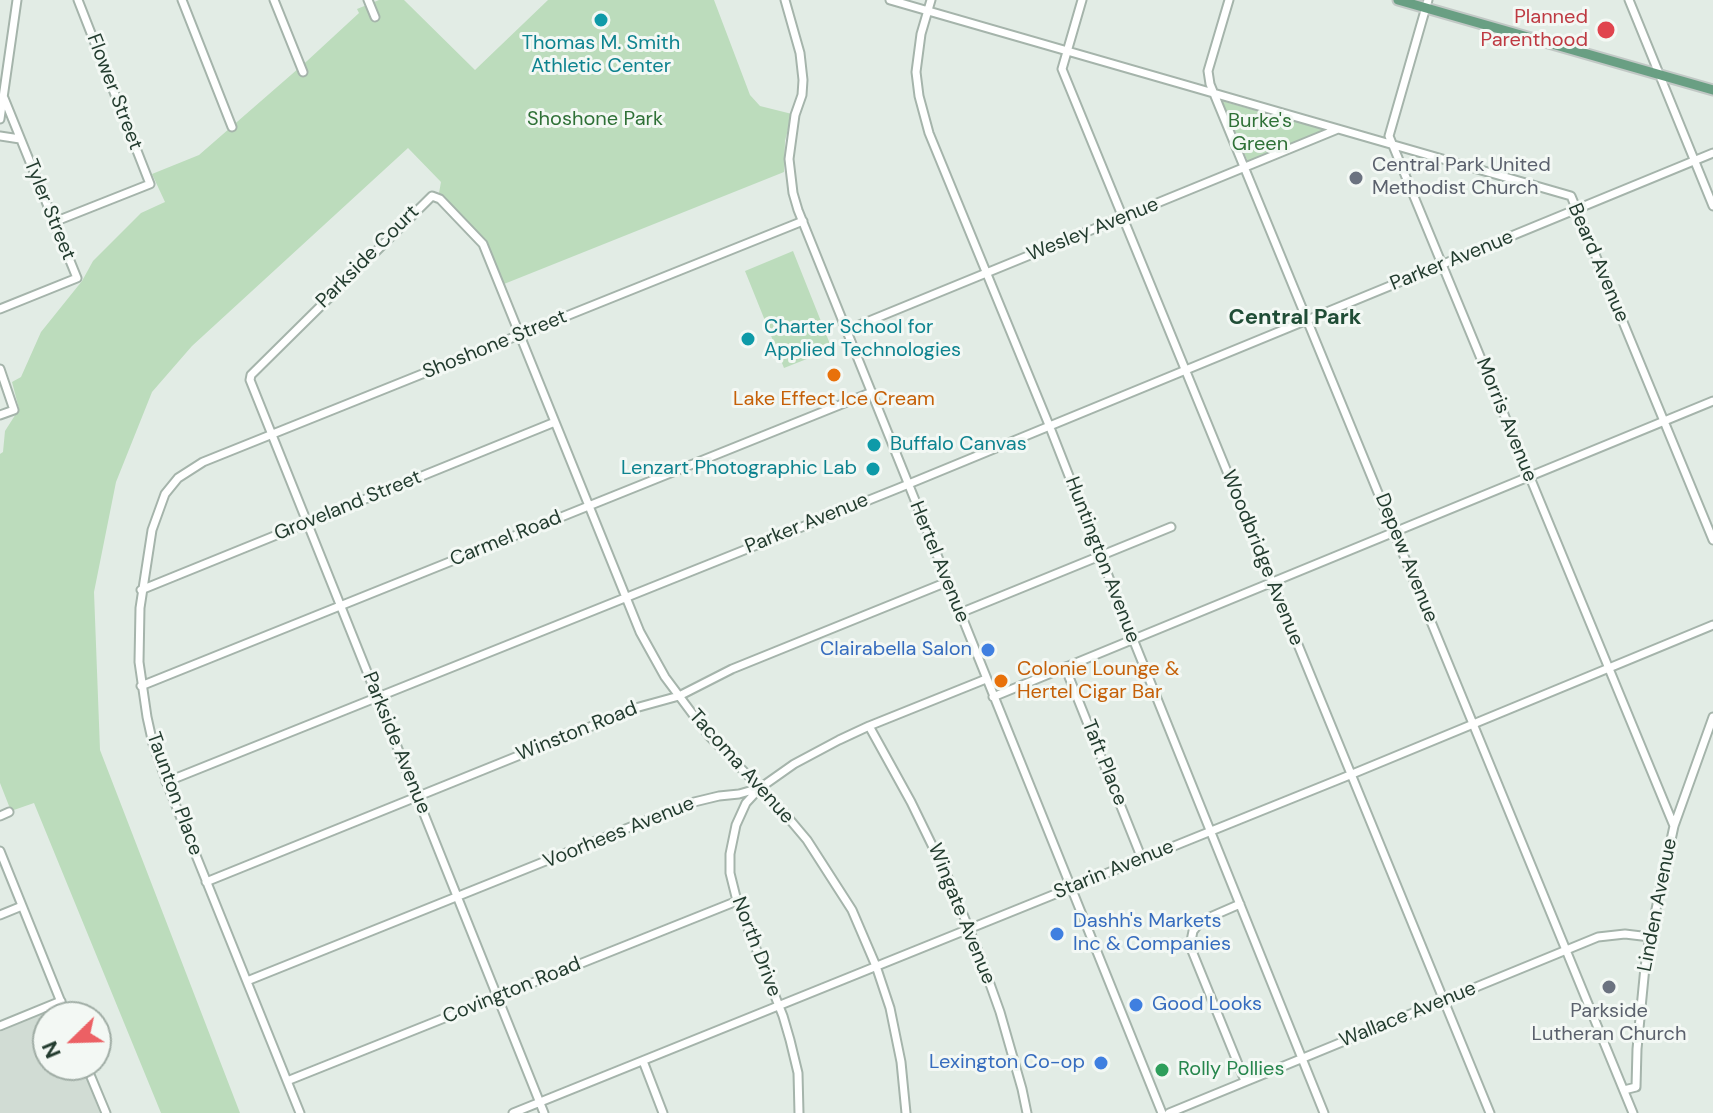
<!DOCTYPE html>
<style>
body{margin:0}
#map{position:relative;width:1713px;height:1113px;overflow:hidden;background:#e2ece5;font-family:"DM Sans",sans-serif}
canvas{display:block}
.north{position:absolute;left:32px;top:1001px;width:80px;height:80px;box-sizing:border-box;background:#f3f8f4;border:2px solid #a0ada5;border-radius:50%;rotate:247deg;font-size:22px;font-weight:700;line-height:32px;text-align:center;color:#233c2f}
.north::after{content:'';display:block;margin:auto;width:28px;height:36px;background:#ec6064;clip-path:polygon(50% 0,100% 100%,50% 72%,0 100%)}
</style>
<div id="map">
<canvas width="1713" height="1113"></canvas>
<div class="north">N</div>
</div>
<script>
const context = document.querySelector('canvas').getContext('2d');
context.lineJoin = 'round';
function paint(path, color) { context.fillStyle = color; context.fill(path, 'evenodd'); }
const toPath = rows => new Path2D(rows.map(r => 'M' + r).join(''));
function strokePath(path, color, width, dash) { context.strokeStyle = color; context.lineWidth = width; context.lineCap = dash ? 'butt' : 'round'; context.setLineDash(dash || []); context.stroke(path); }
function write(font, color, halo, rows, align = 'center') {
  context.font = font + ' "DM Sans",sans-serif'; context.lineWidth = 6; context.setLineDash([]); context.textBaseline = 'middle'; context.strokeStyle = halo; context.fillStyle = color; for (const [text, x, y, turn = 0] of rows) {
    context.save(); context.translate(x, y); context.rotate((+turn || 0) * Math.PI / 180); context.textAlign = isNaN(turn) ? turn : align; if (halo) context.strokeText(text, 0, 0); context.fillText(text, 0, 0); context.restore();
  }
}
paint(toPath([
 [58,1006,62,1017,48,1017,48,1065,81,1065,100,1113,0,1113,0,1032]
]), '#d1dcd4');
paint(toPath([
 [379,0,404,0,475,70,548,0,714,0,750,95,760,106,792,114,785,141,784,172,504,284,487,241,439,193,441,182,408,148,192,346,152,392,116,482,94,592,100,750,240,1113,161,1113,34,803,11,811,0,783,0,454,3,452,5,431,19,409,12,382,21,377,41,332,82,281,93,261,141,213,165,202,152,174,199,155,307,61,359,13,357,9],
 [1222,101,1325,130,1248,162],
 [793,251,832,349,784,368,745,271]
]), '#bcdcbc');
const minor = toPath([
 [182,0,232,127],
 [274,0,303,72],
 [368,0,375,17],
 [785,0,800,53,803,80,802,95,795,115,789,159,793,193,798,210,1162,1113],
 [890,0,1571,196,1713,540],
 [931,0,921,34,916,72,919,96,929,133,1049,425,1133,639,1324,1113],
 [1082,0,1062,69,1490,1113],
 [1229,0,1208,71,1210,84,1633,1113],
 [1428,0,1389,136,1674,826],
 [1629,0,1713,206],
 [0,119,17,0],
 [0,136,20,139],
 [54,222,150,184,78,0],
 [0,309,77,278,4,98],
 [847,330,1338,129],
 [0,369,14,410,0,415],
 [141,590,555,422],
 [960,613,1171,527],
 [1065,667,1142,859],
 [141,686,872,392],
 [993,697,1713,401],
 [869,726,911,802,949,880,980,956,1000,1012,1022,1089,1027,1113],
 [166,782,899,488,1713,153],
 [758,790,746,803,736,825,730,854,730,873,737,901,783,1016,790,1040,798,1073,799,1113],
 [0,816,9,812],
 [0,851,67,1017],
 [206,882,639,707,679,696,732,669,947,582],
 [1240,904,1201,921,1193,931,1190,946,1245,1081],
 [0,915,22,906],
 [247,981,690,803,719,796,739,794,760,788,794,764,839,740,869,726,986,679],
 [0,1026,61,1001],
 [643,1061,663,1113],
 [86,1065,106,1113],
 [287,1081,737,901],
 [1624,1090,1636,1087,1637,1049,1645,967,1650,937,1674,826,1713,717],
 [300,1113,170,791,153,744,147,717,139,662,140,608,152,530,165,494,178,478,203,462,803,221],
 [513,1113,1345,777,1713,625],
 [544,1113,250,380,251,375,432,196,440,199,483,244,640,632,665,677,709,736,780,808,807,840,852,910,876,966,890,1008,901,1062,906,1113],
 [1169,1113,1598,937,1625,934,1650,937]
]);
const major = toPath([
 [1398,0,1713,90]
]);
strokePath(minor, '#a5b4ab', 11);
strokePath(major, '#c1c8c5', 13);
strokePath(minor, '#fff', 7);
strokePath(major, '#699f83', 9);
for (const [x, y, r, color] of [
 [601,20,8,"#0f9aa8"],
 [1606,30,10,"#e0444e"],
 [1356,178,8,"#6b7280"],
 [748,339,8,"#0f9aa8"],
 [834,375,8,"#e8710a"],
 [874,445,8,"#0f9aa8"],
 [873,469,8,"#0f9aa8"],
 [988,650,8,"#3f7fe0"],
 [1001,681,8,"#e8710a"],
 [1057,934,8,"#3f7fe0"],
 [1609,987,8,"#6b7280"],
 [1136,1005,8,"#3f7fe0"],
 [1101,1063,8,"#3f7fe0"],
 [1162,1070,8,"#2e9e5b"]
]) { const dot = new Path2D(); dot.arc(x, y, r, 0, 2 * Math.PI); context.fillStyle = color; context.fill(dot); strokePath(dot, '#f3f8f4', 3); }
write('20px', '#be3a42', '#f3f8f4', [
 ["Planned",1588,18],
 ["Parenthood",1588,41]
], 'right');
write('20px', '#0d838f', '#f3f8f4', [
 ["Thomas M. Smith",601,44,"center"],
 ["Athletic Center",601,67,"center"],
 ["Charter School for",764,328],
 ["Applied Technologies",764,351],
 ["Buffalo Canvas",890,445],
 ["Lenzart Photographic Lab",857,469,"right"]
], 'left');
write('20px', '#233c2f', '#f3f8f4', [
 ["Flower Street",114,92,69],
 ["Tyler Street",49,210,68],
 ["Wesley Avenue",1093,230,-22],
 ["Parkside Court",368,257,-45],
 ["Parker Avenue",1452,261,-22],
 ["Beard Avenue",1598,263,67],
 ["Shoshone Street",495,345,-22],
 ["Morris Avenue",1506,420,68],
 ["Groveland Street",348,506,-22],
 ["Parker Avenue",807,524,-22],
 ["Carmel Road",506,539,-22],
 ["Woodbridge Avenue",1262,558,68],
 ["Depew Avenue",1406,558,68],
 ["Huntington Avenue",1102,560,69],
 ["Hertel Avenue",939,562,68],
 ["Winston Road",577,732,-22],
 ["Parkside Avenue",396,743,68],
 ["Taft Place",1104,763,68],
 ["Tacoma Avenue",741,767,48],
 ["Taunton Place",174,794,70],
 ["Voorhees Avenue",619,833,-22],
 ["Starin Avenue",1114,870,-22],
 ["Linden Avenue",1658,905,-79],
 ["Wingate Avenue",961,914,68],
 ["North Drive",756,947,69],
 ["Covington Road",512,991,-22],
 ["Wallace Avenue",1408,1015,-22]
]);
write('20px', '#2f7137', '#f3f8f4', [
 ["Shoshone Park",595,120],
 ["Burke's",1260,122],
 ["Green",1260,145]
]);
write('20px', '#5b616d', '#f3f8f4', [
 ["Central Park United",1372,166],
 ["Methodist Church",1372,189],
 ["Parkside",1609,1012,"center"],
 ["Lutheran Church",1609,1035,"center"]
], 'left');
write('20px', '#c56008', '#f3f8f4', [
 ["Lake Effect Ice Cream",834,400],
 ["Colonie Lounge &",1017,670,"left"],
 ["Hertel Cigar Bar",1017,693,"left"]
]);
write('20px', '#366cbe', '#f3f8f4', [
 ["Clairabella Salon",972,650],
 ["Dashh's Markets",1073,922,"left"],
 ["Inc & Companies",1073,945,"left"],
 ["Good Looks",1152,1005,"left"],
 ["Lexington Co-op",1085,1063]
], 'right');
write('20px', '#27864d', '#f3f8f4', [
 ["Rolly Pollies",1178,1070]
], 'left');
write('bold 22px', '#204d36', '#f3f8f4', [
 ["Central Park",1295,318]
]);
</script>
